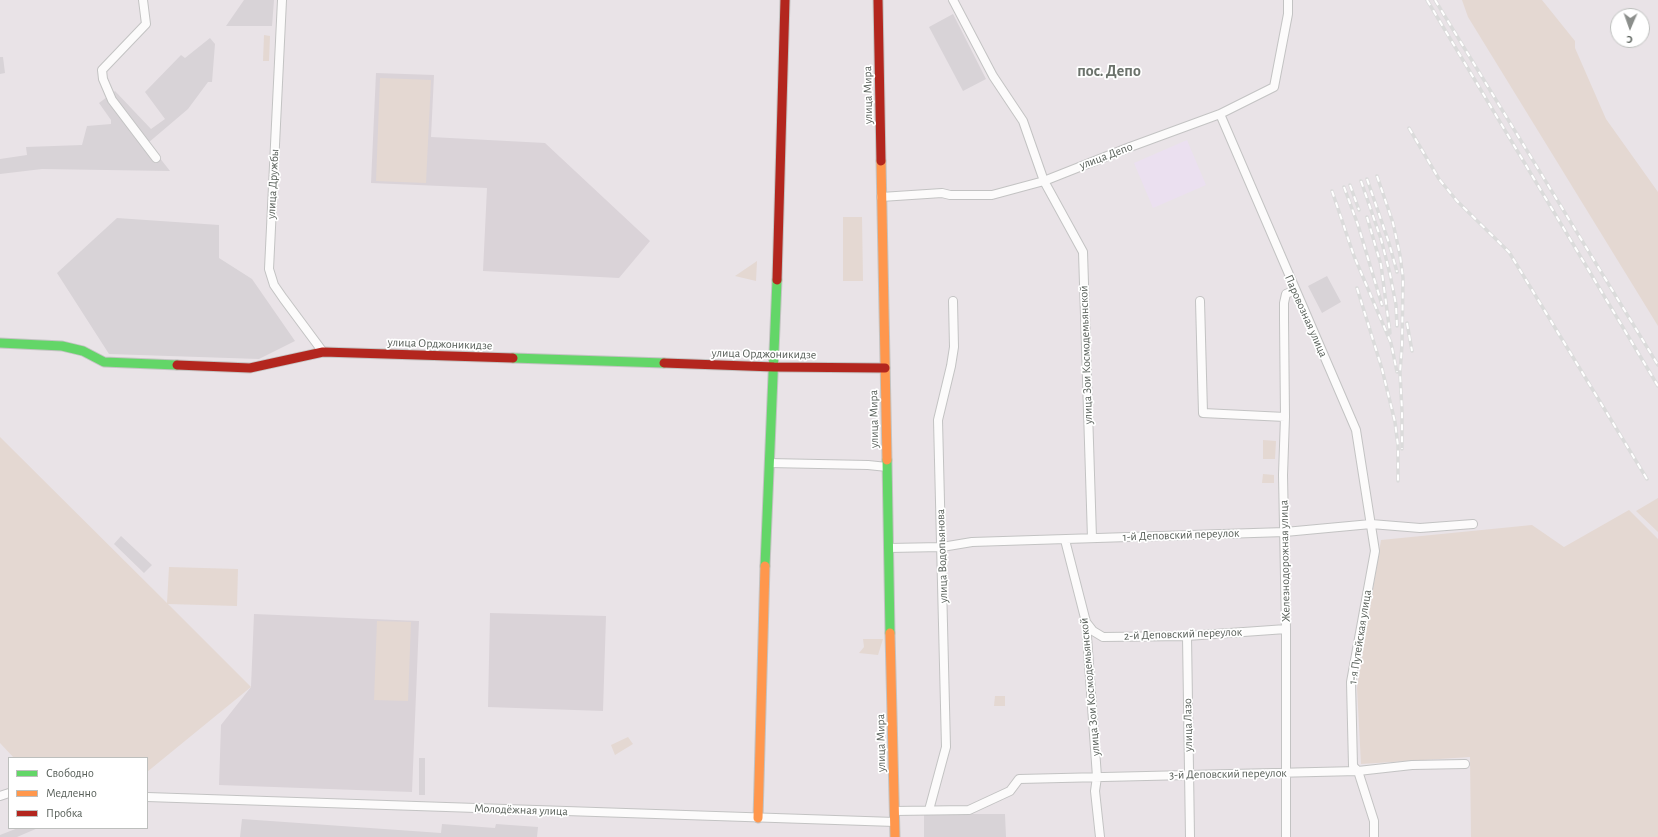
<!DOCTYPE html>
<meta charset="utf-8">
<style>
body{margin:0}
#map{position:relative;width:1658px;height:837px;overflow:hidden;background:#e9e3e7;font-family:"Alegreya Sans",sans-serif}
canvas{display:block}
.legend{position:absolute;left:8px;top:757px;width:140px;height:72px;box-sizing:border-box;background:#fff;border:1px solid #bdbfbd;margin:0;padding:5px 7px;list-style:none;font-size:12px;color:#59605a}
.legend li{display:flex;align-items:center;gap:8px;height:20px}
.legend b{width:20px;border:1px solid #bdbfbd}
.north{position:absolute;left:1610px;top:8px;width:40px;height:40px;box-sizing:border-box;background:#fff;border:1px solid #bdbfbd;border-radius:50%;rotate:182deg;font-size:11px;font-weight:700;line-height:16px;text-align:center;color:#59605a}
.north::after{content:'';display:block;margin:auto;width:14px;height:18px;background:#8b8e8b;clip-path:polygon(50% 0,100% 100%,50% 72%,0 100%)}
</style>
<div id="map">
<canvas width="1658" height="837"></canvas>
<ul class="legend">
<li><b style="height:5px;background:#63d668"></b>Свободно</li>
<li><b style="height:5px;background:#ff974d"></b>Медленно</li>
<li><b style="height:5px;background:#b3261e"></b>Пробка</li>
</ul>
<div class="north">С</div>
</div>
<script>
const context = document.querySelector('canvas').getContext('2d');
context.lineJoin = 'round';
function paint(path, color) { context.fillStyle = color; context.fill(path, 'evenodd'); }
const toPath = rows => new Path2D(rows.map(r => 'M' + r).join(''));
function strokePath(path, color, width, dash) { context.strokeStyle = color; context.lineWidth = width; context.lineCap = dash ? 'butt' : 'round'; context.setLineDash(dash || []); context.stroke(path); }
function write(font, color, halo, rows, align = 'center') {
  context.font = font + ' "Alegreya Sans",sans-serif'; context.lineWidth = 3.5; context.setLineDash([]); context.textBaseline = 'middle'; context.strokeStyle = halo; context.fillStyle = color; for (const [text, x, y, turn = 0] of rows) {
    context.save(); context.translate(x, y); context.rotate((+turn || 0) * Math.PI / 180); context.textAlign = isNaN(turn) ? turn : align; if (halo) context.strokeText(text, 0, 0); context.fillText(text, 0, 0); context.restore();
  }
}
paint(toPath([
 [244,0,274,0,272,26,226,26],
 [953,14,986,79,963,91,929,27],
 [210,38,215,44,212,82,208,82,188,109,148,143,170,171,42,169,0,174,0,159,27,155,26,147,82,145,87,126,111,124,111,120,99,103,115,91,151,129,165,119,145,92,181,55,185,58],
 [0,57,3,57,5,73,0,74],
 [117,218,219,225,219,258,252,279,295,341,259,359,109,354,57,273],
 [1327,276,1341,302,1322,313,1308,286],
 [121,536,152,565,144,573,114,544],
 [419,758,425,758,425,795,419,795],
 [924,814,1005,814,1006,837,924,837],
 [242,819,441,833,442,824,495,828,496,824,538,827,537,837,240,837],
 [18,828,38,828,17,837,0,837,0,835]
]), '#d8d3d7');
paint(toPath([
 [376,73,434,75,431,137,545,143,650,241,619,278,483,271,487,188,371,183],
 [490,613,606,616,603,711,488,707],
 [254,614,419,621,412,792,219,785,221,725,251,687]
]), '#dad3d8');
paint(toPath([
 [1187,140,1206,185,1153,208,1134,163]
]), '#ebe0f0');
paint(toPath([
 [1462,0,1542,0,1575,41,1575,48,1606,119,1658,192,1658,326,1468,17],
 [264,35,270,36,269,61,263,61],
 [380,78,431,80,426,183,376,181],
 [843,217,862,217,863,281,843,281],
 [757,261,756,281,735,276],
 [0,437,167,603,169,567,238,569,237,606,168,604,251,687,147,772,147,758,14,758,0,743],
 [1263,440,1276,441,1275,459,1263,459],
 [1263,474,1274,475,1274,483,1262,483],
 [1658,498,1658,532,1636,511],
 [1629,510,1658,539,1658,837,1471,837,1470,757,1361,764,1357,688,1381,540,1532,525,1564,547],
 [377,621,411,622,408,701,374,700],
 [863,639,883,639,878,655,859,653,864,647],
 [995,696,1005,696,1005,706,994,706],
 [628,737,633,744,615,755,611,745]
]), '#e4d8d2');
const street = toPath([
 [143,0,146,24,102,70,103,79,112,100,156,158],
 [282,0,269,269,274,285,283,298,323,352],
 [953,0,993,76,1023,121,1044,181,1130,147,1220,114,1274,87,1288,14,1288,0],
 [1220,114,1356,430,1375,551,1351,682,1353,766,1358,771,1374,821,1374,837],
 [881,197,942,193,950,195,992,195,1044,181,1083,252,1092,538],
 [1200,301,1203,413,1285,417],
 [769,463,868,465,887,467],
 [1065,540,1086,622,1097,777,1095,791,1100,837],
 [889,548,942,547,972,542,1285,532,1371,524,1420,528,1473,524],
 [1086,622,1093,631,1103,637,1187,636,1286,629],
 [1187,636,1190,837],
 [0,796,9,793],
 [147,797,895,822],
 [929,810,946,747,938,420,951,366,954,347,953,301],
 [894,811,969,810,1010,791,1019,779,1358,771,1412,765,1465,764],
 [1286,837,1286,629,1283,475,1285,417,1284,319,1284,303,1286,294,1295,290]
]);
const fast = toPath([
 [0,343,62,346,83,351,104,362,177,365],
 [513,358,664,363],
 [887,460,890,633],
 [765,566,777,280]
]);
const slow = toPath([
 [881,161,887,460],
 [890,633,895,837],
 [758,818,765,566]
]);
const jam = toPath([
 [878,0,881,161],
 [777,280,785,0],
 [664,363,774,367,885,368],
 [177,365,250,368,323,352,513,358]
]);
strokePath(street, '#c3c3c3', 10);
strokePath(fast, '#c3c3c2', 11);
strokePath(slow, '#c3c3c2', 11);
strokePath(jam, '#c3c3c2', 11);
strokePath(street, '#fcfbfb', 8);
strokePath(fast, '#63d668', 9);
strokePath(slow, '#ff974d', 9);
strokePath(jam, '#b3261e', 9);
const rail = toPath([
 [1427,0,1658,386],
 [1435,0,1658,365],
 [1409,128,1439,179,1457,201,1509,252,1647,479],
 [1377,176,1393,223,1400,255,1403,278,1402,345,1400,373,1402,411,1402,449],
 [1367,179,1389,243,1397,272],
 [1361,181,1381,239,1390,274,1396,305,1397,326],
 [1350,185,1359,210],
 [1344,187,1358,225,1382,305],
 [1332,191,1354,256,1391,343,1397,372],
 [1367,217,1381,265,1390,333],
 [1357,288,1382,369,1395,422,1398,446,1398,481],
 [1407,323,1412,351]
]);
strokePath(rail, '#dbdbdb', 3.5);
strokePath(rail, '#fff', 2, [6]);
write('12px', '#59605a', '#fff', [
 ["улица Мира",868,95,-91],
 ["улица Депо",1106,156,-21],
 ["улица Дружбы",273,184,-87],
 ["Паровозная улица",1306,316,66],
 ["улица Орджоникидзе",440,344,2],
 ["улица Орджоникидзе",764,354,1],
 ["улица Зои Космодемьянской",1086,355,-92],
 ["улица Мира",874,419,-91],
 ["1-й Деповский переулок",1181,535,-2],
 ["улица Водопьянова",942,556,-92],
 ["Железнодорожная улица",1285,561,-91],
 ["2-й Деповский переулок",1183,634,-2],
 ["1-я Путейская улица",1360,637,-81],
 ["улица Зои Космодемьянской",1090,687,-95],
 ["улица Лазо",1188,725,-91],
 ["улица Мира",881,743,-91],
 ["3-й Деповский переулок",1228,774,-1],
 ["Молодёжная улица",521,810,2]
]);
write('bold 16px', '#6b726b', '#fff', [
 ["пос. Депо",1109,71]
]);
</script>
